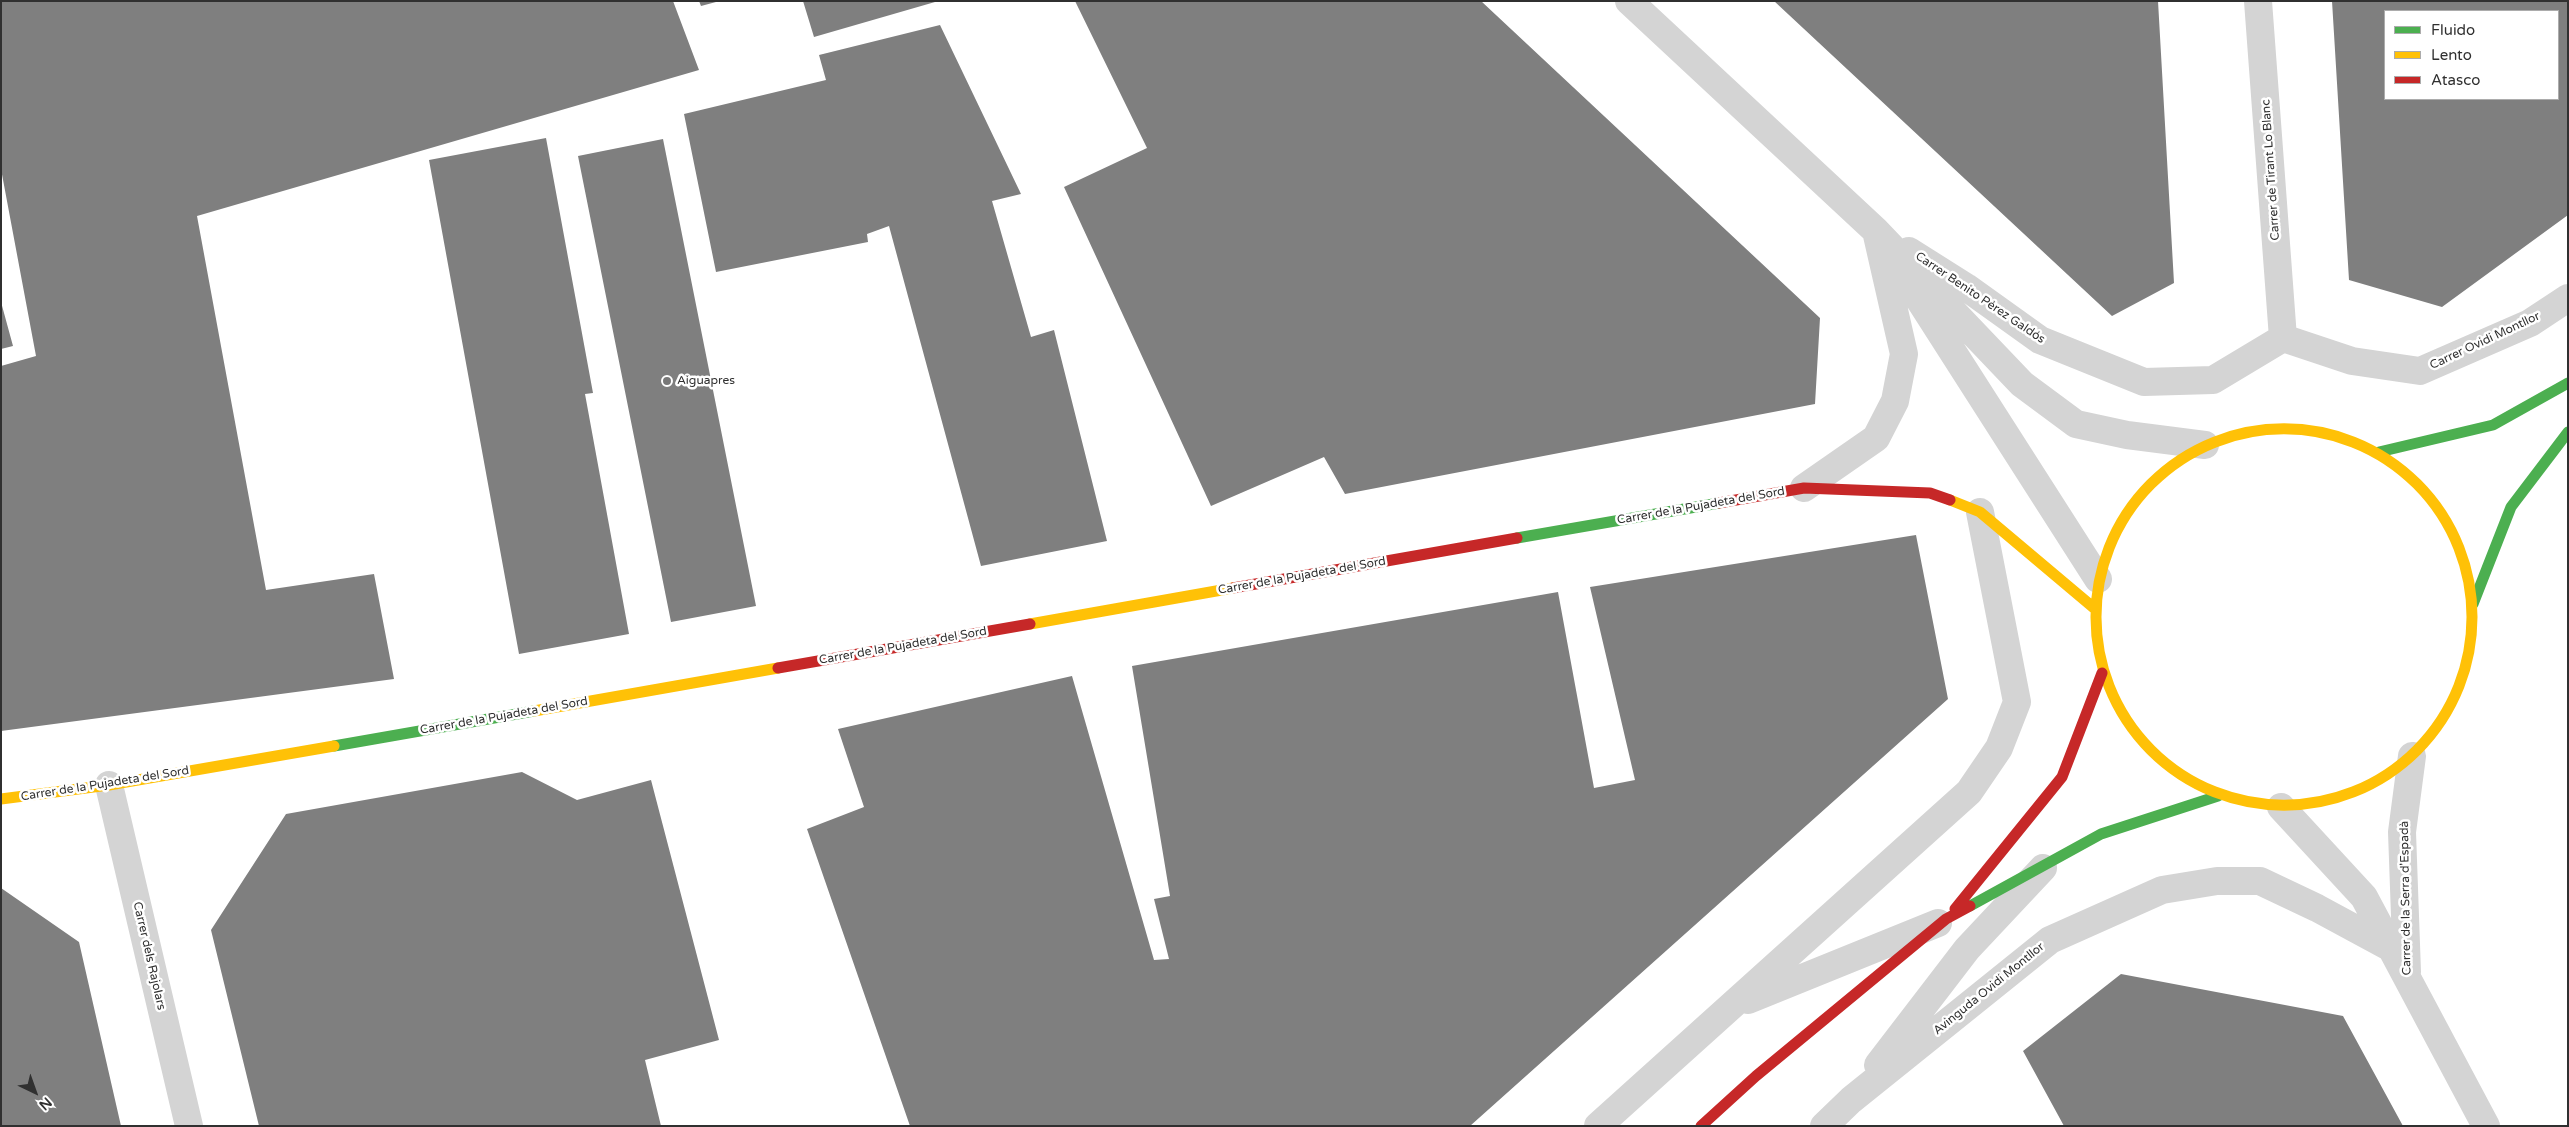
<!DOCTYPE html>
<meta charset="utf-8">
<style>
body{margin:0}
#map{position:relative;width:2569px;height:1127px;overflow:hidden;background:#fff;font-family:"Varela Round",sans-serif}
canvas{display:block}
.frame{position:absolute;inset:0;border:2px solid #303030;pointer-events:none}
.legend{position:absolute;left:2384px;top:10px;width:175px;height:90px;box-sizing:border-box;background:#fff;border:1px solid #acacac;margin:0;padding:6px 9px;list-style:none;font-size:15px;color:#303030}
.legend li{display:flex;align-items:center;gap:10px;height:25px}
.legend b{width:25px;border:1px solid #acacac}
.north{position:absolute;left:10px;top:1067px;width:50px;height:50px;-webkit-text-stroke:4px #fff;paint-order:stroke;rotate:138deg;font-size:14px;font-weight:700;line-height:20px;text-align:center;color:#303030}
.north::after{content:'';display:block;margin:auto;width:18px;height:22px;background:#303030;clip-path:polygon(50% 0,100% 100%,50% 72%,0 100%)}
</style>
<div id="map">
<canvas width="2569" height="1127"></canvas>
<div class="frame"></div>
<ul class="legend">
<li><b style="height:6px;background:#4caf50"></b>Fluido</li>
<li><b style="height:6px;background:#ffc107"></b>Lento</li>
<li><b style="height:6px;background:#c62828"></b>Atasco</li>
</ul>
<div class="north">N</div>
</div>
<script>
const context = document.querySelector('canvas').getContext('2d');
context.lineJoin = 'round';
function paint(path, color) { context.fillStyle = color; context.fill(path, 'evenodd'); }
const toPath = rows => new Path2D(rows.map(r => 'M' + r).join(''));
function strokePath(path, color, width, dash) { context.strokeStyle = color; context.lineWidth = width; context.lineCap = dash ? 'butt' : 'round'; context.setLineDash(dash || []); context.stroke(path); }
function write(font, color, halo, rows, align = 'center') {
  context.font = font + ' "Varela Round",sans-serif'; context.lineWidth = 5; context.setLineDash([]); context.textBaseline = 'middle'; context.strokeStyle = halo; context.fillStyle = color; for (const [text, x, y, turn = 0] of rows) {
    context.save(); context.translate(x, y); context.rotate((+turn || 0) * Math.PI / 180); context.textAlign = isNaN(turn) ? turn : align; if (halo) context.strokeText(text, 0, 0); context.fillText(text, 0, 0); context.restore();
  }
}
paint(toPath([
 [1,1,673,1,699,70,197,216,266,590,374,574,394,679,1,731,1,366,36,356,1,169],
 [699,1,715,1,716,2,701,6],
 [803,1,935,1,935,2,814,37],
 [1075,1,1481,1,1820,318,1815,404,1345,494,1324,457,1211,506,1064,187,1147,148],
 [1774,1,2158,1,2174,283,2112,316],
 [2332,1,2568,1,2568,215,2442,307,2349,280],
 [2385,11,2558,11,2558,99,2385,99],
 [940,25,1021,194,992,201,1031,337,1054,330,1107,541,981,566,889,226,867,234,868,242,716,272,684,114,826,80,819,55],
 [546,138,593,393,585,394,629,634,519,654,429,160],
 [663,139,756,606,671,622,578,156],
 [1,302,13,346,1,349],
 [1916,535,1948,699,1470,1126,910,1126,807,829,864,807,838,729,1072,676,1154,960,1169,959,1154,899,1170,896,1132,666,1558,592,1594,788,1635,780,1590,587],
 [522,772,577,800,651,780,719,1040,645,1060,661,1126,259,1126,211,930,286,814],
 [1,888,79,942,121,1126,1,1126],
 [2121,974,2343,1016,2403,1126,2064,1126,2023,1051]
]), '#7f7f7f');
strokePath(toPath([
 [1629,1,1875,230,2022,384,2076,424,2127,435,2205,445],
 [2258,1,2283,338],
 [1909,251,1966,287,2040,340,2144,382,2213,380,2283,338],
 [1908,282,2098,579],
 [2283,338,2352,361,2420,371,2530,323,2568,298],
 [1804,488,1876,438,1895,401,1904,354,1876,231],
 [109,785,189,1126],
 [2281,807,2364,897,2486,1126],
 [2407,972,2402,832,2412,756],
 [1748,1000,1938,923],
 [1878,1065,1967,949,2043,868],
 [1598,1126,1969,792,1999,748,2017,702,1980,512],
 [1824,1126,1851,1100,2050,940,2162,890,2217,881,2260,881,2317,908,2391,948]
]), '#d4d4d4', 28);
strokePath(toPath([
 [2379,452,2493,425,2568,383],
 [1517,538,1719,503],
 [2473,604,2511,507,2568,432],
 [334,746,534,711],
 [1970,906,2101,834,2218,796]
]), '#4caf50', 11);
strokePath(toPath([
 '2096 617a188 188 0 1 1 376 0a188 188 0 1 1-376 0Z',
 [1950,500,1980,512,2094,608],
 [1030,624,1233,588],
 [534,711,778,668],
 [1,799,109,785,334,746]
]), '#ffc107', 11);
strokePath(toPath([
 [1719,503,1804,488,1930,493,1950,500],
 [1233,588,1517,538],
 [778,668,1030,624],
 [1955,909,2062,777,2102,673],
 [1701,1126,1756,1076,1946,919,1970,906]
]), '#c62828', 11);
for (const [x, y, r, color] of [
 [667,381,5,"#787878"]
]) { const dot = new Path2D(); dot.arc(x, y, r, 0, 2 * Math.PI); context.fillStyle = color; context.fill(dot); strokePath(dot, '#fff', 2); }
write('12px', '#303030', '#fff', [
 ["Carrer de Tirant Lo Blanc",2271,170,-94],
 ["Carrer Benito Pérez Galdós",1980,298,34],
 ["Carrer Ovidi Montllor",2485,341,-25],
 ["Carrer de la Pujadeta del Sord",1701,506,-10],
 ["Carrer de la Pujadeta del Sord",1302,576,-10],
 ["Carrer de la Pujadeta del Sord",903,646,-10],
 ["Carrer de la Pujadeta del Sord",504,716,-10],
 ["Carrer de la Pujadeta del Sord",105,784,-9],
 ["Carrer de la Serra d'Espadà",2406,898,-91],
 ["Carrer dels Rajolars",149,956,77],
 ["Avinguda Ovidi Montllor",1989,989,-39]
]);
write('12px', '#303030', '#fff', [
 ["Aiguapres",677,381]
], 'left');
</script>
